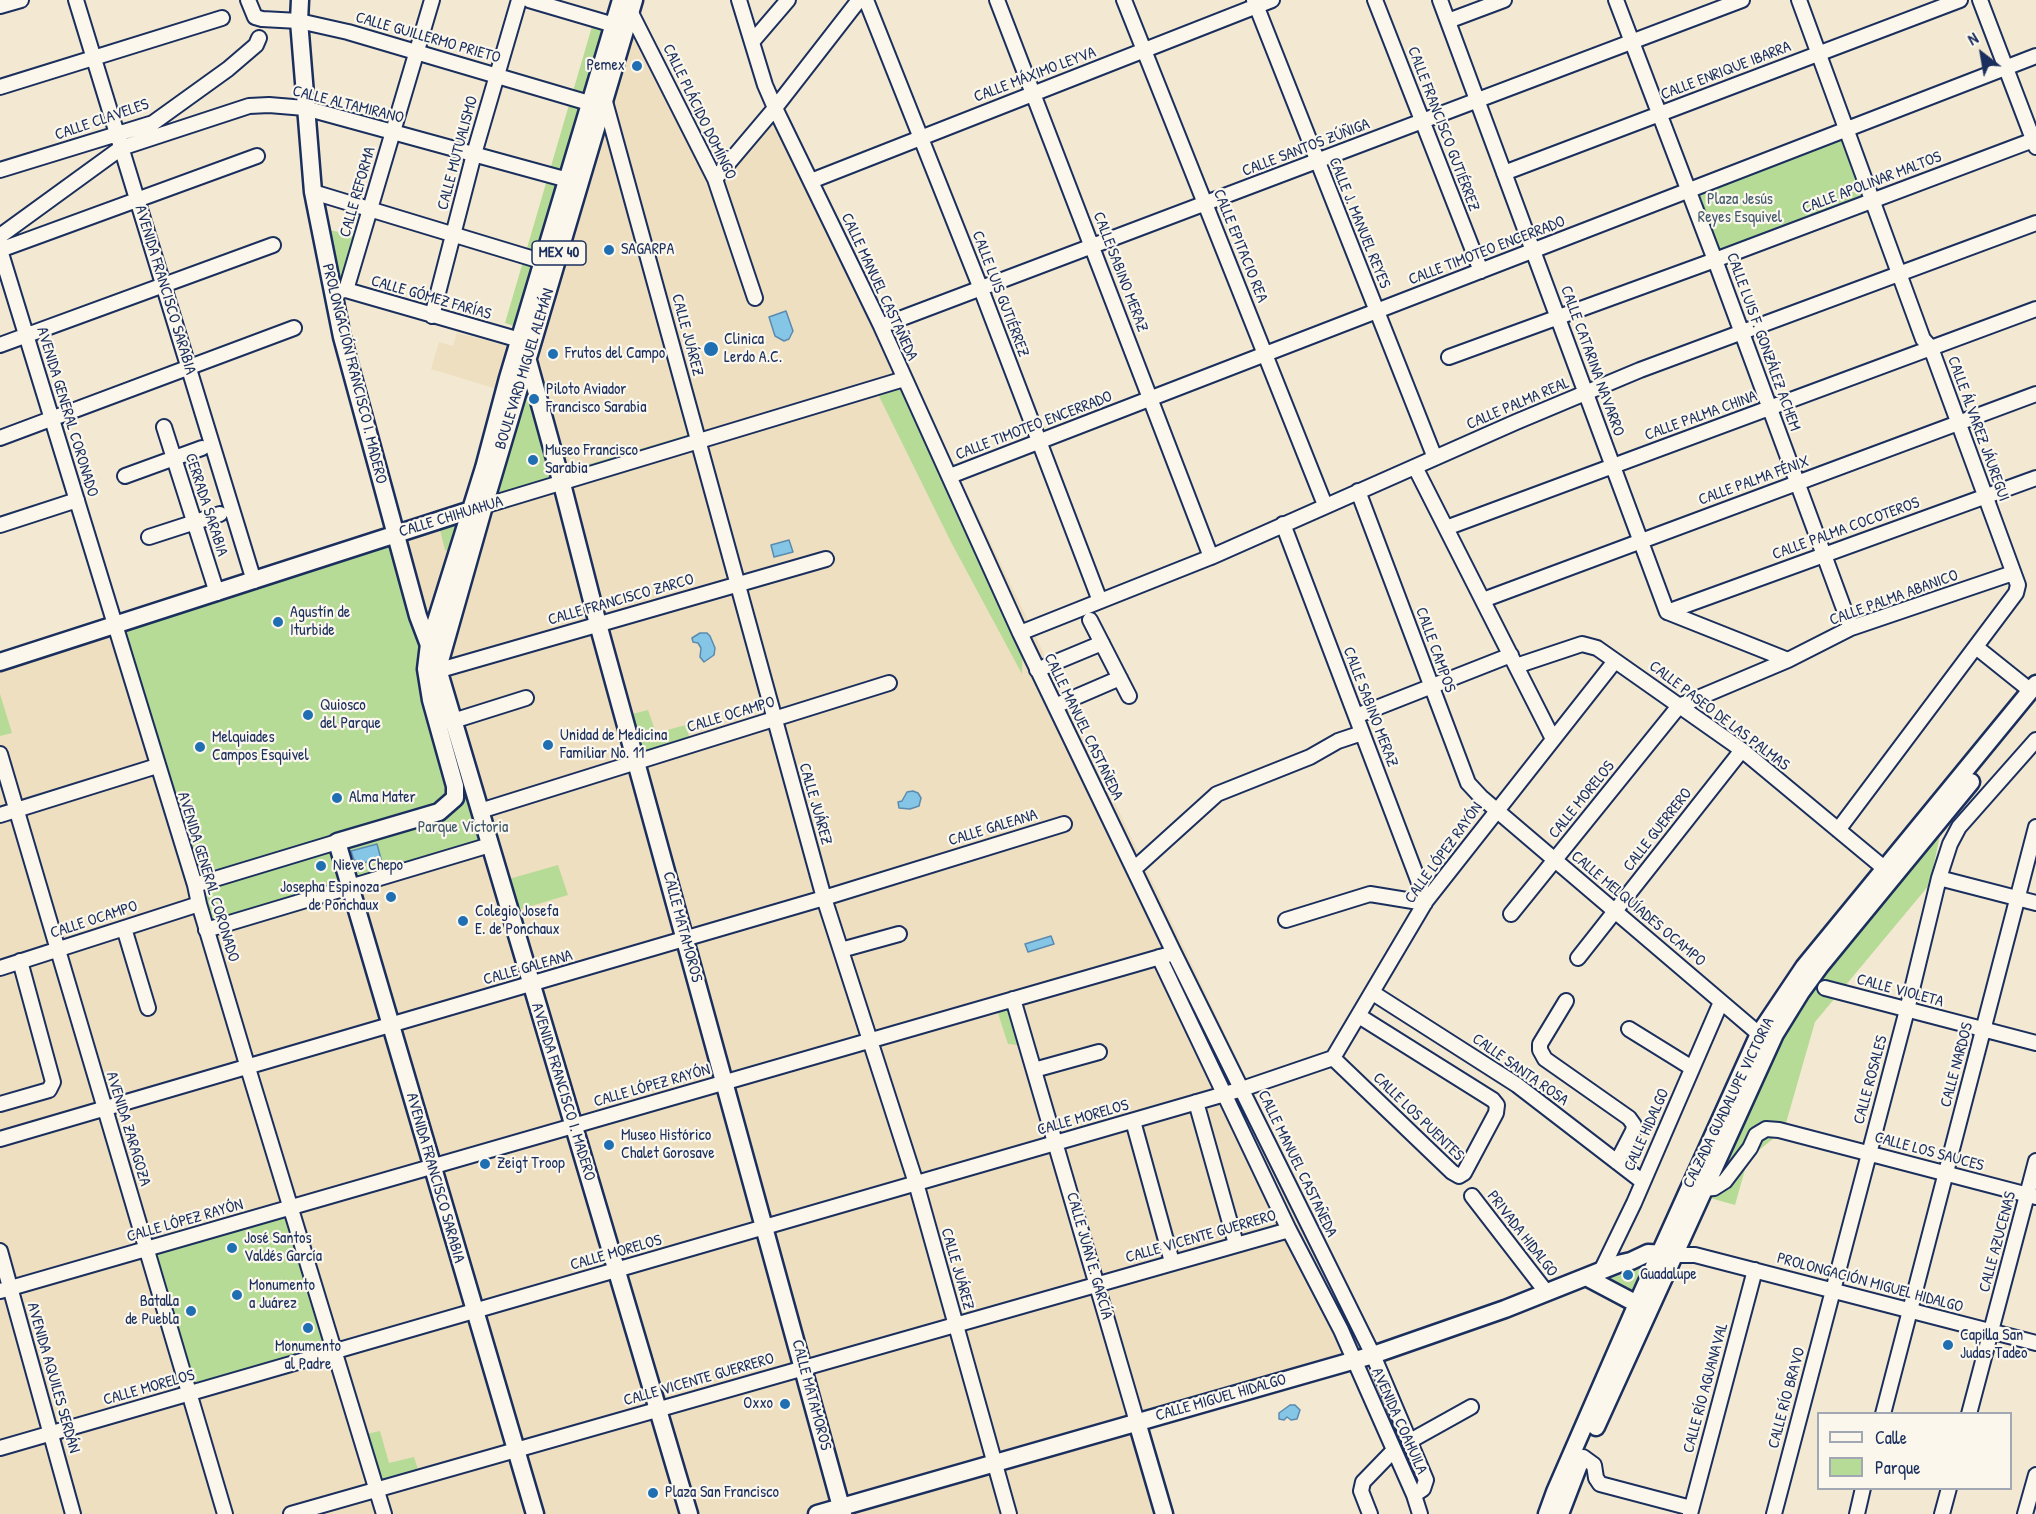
<!DOCTYPE html>
<meta charset="utf-8">
<style>
body{margin:0}
#map{position:relative;width:2036px;height:1514px;overflow:hidden;background:#f3e9d2;font-family:"Patrick Hand",sans-serif}
canvas{display:block}
.legend{position:absolute;left:1817px;top:1412px;width:195px;height:78px;box-sizing:border-box;background:#fbf7ec;border:2px solid #a1a7b3;margin:0;padding:8px 10px;list-style:none;font-size:18px;color:#1b2f5e}
.legend li{display:flex;align-items:center;gap:12px;height:30px}
.legend b{width:30px;border:2px solid #a1a7b3}
.north{position:absolute;left:1952px;top:24px;width:60px;height:60px;-webkit-text-stroke:4px #fbf7ec;paint-order:stroke;rotate:329deg;font-size:16px;font-weight:700;line-height:24px;text-align:center;color:#1b2f5e}
.north::after{content:'';display:block;margin:auto;width:21px;height:27px;background:#1b2f5e;clip-path:polygon(50% 0,100% 100%,50% 72%,0 100%)}
</style>
<div id="map">
<canvas width="2036" height="1514"></canvas>
<ul class="legend">
<li><b style="height:8px;background:#fbf7ec"></b>Calle</li>
<li><b style="height:16px;background:#b6db96"></b>Parque</li>
</ul>
<div class="north">N</div>
</div>
<script>
const context = document.querySelector('canvas').getContext('2d');
context.lineJoin = 'round';
function paint(path, color) { context.fillStyle = color; context.fill(path, 'evenodd'); }
const toPath = rows => new Path2D(rows.map(r => 'M' + r).join(''));
function strokePath(path, color, width, dash) { context.strokeStyle = color; context.lineWidth = width; context.lineCap = dash ? 'butt' : 'round'; context.setLineDash(dash || []); context.stroke(path); }
function write(font, color, halo, rows, align = 'center') {
  context.font = font + ' "Patrick Hand",sans-serif'; context.lineWidth = 4.5; context.setLineDash([]); context.textBaseline = 'middle'; context.strokeStyle = halo; context.fillStyle = color; for (const [text, x, y, turn = 0] of rows) {
    context.save(); context.translate(x, y); context.rotate((+turn || 0) * Math.PI / 180); context.textAlign = isNaN(turn) ? turn : align; if (halo) context.strokeText(text, 0, 0); context.fillText(text, 0, 0); context.restore();
  }
}
paint(toPath([
 [639,9,718,174,778,104,887,325,1377,1352,1138,1420,1165,1514,0,1514,0,664,493,503],
 [457,333,510,346,497,389,431,369,439,342,453,346]
]), '#eddfc0');
paint(toPath([
 [593,23,611,28,523,329,505,323],
 [1849,128,1874,201,1714,260,1688,187],
 [318,228,366,237,352,290,331,292],
 [528,361,559,482,486,505],
 [906,377,1023,635,1022,674,951,542,874,386],
 [694,433,698,441,572,479,569,470],
 [470,513,459,554,445,550,438,522],
 [400,533,425,624,423,647,437,707,462,782,436,691,440,690,493,842,210,928,116,623],
 [415,820,338,844,206,881,336,842],
 [0,694,12,733,0,736],
 [648,710,656,733,686,725,691,744,637,761,624,716],
 [1941,830,1930,884,1815,1022,1784,1130,1748,1159,1735,1205,1703,1196,1798,998,1914,865],
 [558,865,568,895,518,910,509,879],
 [1013,999,1027,1046,1008,1044,995,1004],
 [294,1206,337,1350,189,1392,146,1248],
 [1649,1255,1636,1302,1589,1277],
 [380,1431,389,1463,414,1457,420,1476,378,1487,362,1435]
]), '#b6db96');
const water = toPath([
 [786,311,793,331,789,339,784,341,775,336,769,317,786,311],
 [789,540,793,552,774,557,771,545,789,540],
 [700,633,707,633,710,636,715,648,714,655,704,662,700,657,701,648,698,643,693,642,692,638,700,633],
 [913,791,918,793,921,798,919,806,910,809,899,808,898,802,902,801,907,792,913,791],
 [377,844,381,859,363,863,354,860,351,851,377,844],
 [1051,936,1054,944,1028,952,1025,944,1051,936],
 [1290,1405,1295,1405,1300,1410,1297,1419,1291,1420,1287,1417,1284,1420,1279,1419,1279,1413,1290,1405]
]);
paint(water, '#85c6e6');
strokePath(water, '#5b8ab0', 1.5);
const minor = toPath([
 [76,0,254,581],
 [248,0,255,17,262,19,299,21,348,32,589,103],
 [529,0,614,25],
 [739,0,765,85,775,108,881,326,1020,633,1174,953,1373,1355,1426,1480,1423,1489,1414,1495],
 [866,0,981,289,1100,601],
 [997,0,1211,557],
 [1124,0,1325,505],
 [1254,0,1435,458],
 [1375,0,1481,271],
 [1440,0,1667,612,1788,660],
 [1616,0,1715,260,1851,628],
 [1799,0,1923,339,1931,348,2018,585,2016,593,1838,830],
 [1980,0,2036,147],
 [0,6,21,0],
 [630,11,715,179,755,298],
 [1448,21,1504,0],
 [752,42,788,0],
 [0,87,222,18],
 [604,98,824,898,916,1183,1009,1514],
 [0,170,153,123,228,69,256,45,259,38],
 [1504,173,1960,0],
 [715,179,775,108,859,0],
 [811,181,1272,0],
 [313,192,544,262],
 [0,236,121,148,249,106,269,105,305,108,568,180],
 [0,250,195,885,199,904,248,1068,384,1514],
 [0,250,257,156],
 [346,290,432,0],
 [337,291,346,290,520,340],
 [432,316,474,154,519,0],
 [881,326,1742,0],
 [0,345,273,245],
 [1449,357,1715,260,2036,139],
 [164,427,217,593],
 [0,438,294,328],
 [1415,467,1553,739],
 [125,476,202,448],
 [950,476,2036,56],
 [1358,491,1468,783,1481,797,1759,1034],
 [484,506,904,379],
 [1283,524,1426,901],
 [0,525,77,500],
 [1446,528,2036,309],
 [149,537,220,514],
 [1483,600,2036,394],
 [1667,612,2036,478],
 [1090,620,1129,696],
 [1020,633,1211,557,1516,422,1640,370,2036,223],
 [1976,647,2031,691],
 [1516,666,1582,644,1597,648,1742,750,1884,868],
 [431,669,447,668,826,559],
 [1037,670,1102,643],
 [1055,706,1120,678],
 [1356,716,1511,655],
 [453,721,526,698],
 [0,754,225,1514],
 [480,811,889,683],
 [0,815,157,766],
 [1134,869,1217,794,1310,757,1338,741,1362,733],
 [1939,878,2036,903],
 [195,885,337,842],
 [1511,914,1679,706,1788,660,1851,628,2013,573],
 [1286,920,1370,894,1425,903],
 [124,928,148,1008],
 [206,930,490,845],
 [841,950,899,934],
 [1159,957,1289,1230,1341,1330,1414,1495,1420,1514],
 [1578,958,1742,750],
 [0,968,199,904],
 [1825,988,2036,1043],
 [1373,993,1517,1085,1643,1182],
 [1013,999,1137,1422],
 [1566,1001,1540,1044,1540,1050,1545,1059,1629,1118,1634,1125,1633,1131,1617,1162],
 [1629,1029,1692,1068],
 [1333,1058,1452,1172,1459,1176,1464,1173,1496,1113,1497,1105,1493,1100,1359,1016],
 [1034,1070,1099,1052],
 [1196,1102,1236,1244],
 [0,1104,49,1090,53,1082,20,961],
 [1133,1121,1172,1262],
 [0,1139,824,898,1064,824],
 [1703,1189,1714,1188,1725,1181,1750,1148,1756,1135,1766,1129,1779,1130,2036,1197],
 [1472,1196,1547,1293],
 [0,1251,73,1514],
 [1674,1255,1695,1255,2036,1343],
 [1601,1271,1634,1203,1721,1002],
 [0,1291,1174,953],
 [1883,1414,2036,827],
 [1969,1414,2036,1161],
 [1410,1441,1471,1407],
 [0,1448,1242,1089,1333,1058,1426,901,1615,661],
 [1583,1457,1594,1465,1596,1478,1600,1484,1691,1508],
 [291,1514,1289,1230],
 [1370,1514,1361,1491,1363,1482,1394,1450],
 [1690,1514,1755,1270],
 [1774,1514,1907,1010,1939,878,1950,844,1959,827,2036,740],
 [1857,1514,1863,1488],
 [1942,1514,1949,1488],
 [2025,1514,2036,1475]
]);
const major = toPath([
 [300,0,299,21,313,192,342,337,418,616,438,669,689,1514],
 [520,340,523,353,528,361,562,484,598,624,843,1514],
 [0,662,477,508],
 [438,668,484,506,634,0],
 [1586,1277,1637,1304],
 [1137,1422,1164,1514],
 [1596,1427,1775,1034,1801,992,1820,966,1971,782],
 [535,1514,337,842,439,812,455,798,455,786,431,700,426,669,429,644,484,468,508,378,621,0],
 [817,1514,1373,1355,1505,1309,1618,1264,1631,1261,1648,1253,1667,1254],
 [1547,1514,1555,1492,1637,1304,1759,1034,1804,967,2036,684],
 [1560,1514,1580,1462]
]);
strokePath(minor, '#1b2f5e', 18);
strokePath(major, '#1b2f5e', 21);
strokePath(minor, '#fbf7ec', 14);
strokePath(major, '#fbf7ec', 16);
for (const [x, y, r, color] of [
 [637,66,6,"#1f6fb2"],
 [609,250,6,"#1f6fb2"],
 [711,349,8,"#1f6fb2"],
 [553,354,6,"#1f6fb2"],
 [534,399,6,"#1f6fb2"],
 [533,460,6,"#1f6fb2"],
 [278,622,6,"#1f6fb2"],
 [308,715,6,"#1f6fb2"],
 [548,745,6,"#1f6fb2"],
 [200,747,6,"#1f6fb2"],
 [337,798,6,"#1f6fb2"],
 [321,866,6,"#1f6fb2"],
 [391,897,6,"#1f6fb2"],
 [463,921,6,"#1f6fb2"],
 [609,1145,6,"#1f6fb2"],
 [485,1164,6,"#1f6fb2"],
 [232,1248,6,"#1f6fb2"],
 [1628,1275,6,"#1f6fb2"],
 [237,1295,6,"#1f6fb2"],
 [191,1311,6,"#1f6fb2"],
 [308,1328,6,"#1f6fb2"],
 [1948,1345,6,"#1f6fb2"],
 [785,1404,6,"#1f6fb2"],
 [653,1493,6,"#1f6fb2"]
]) { const dot = new Path2D(); dot.arc(x, y, r, 0, 2 * Math.PI); context.fillStyle = color; context.fill(dot); strokePath(dot, '#fbf7ec', 2); }
for (const [x, y, w] of [
 [559,253,54]
]) { const box = new Path2D(); box.roundRect(x - w / 2, y - 12, w, 24, 4.5); context.fillStyle = '#fbf7ec'; context.fill(box); strokePath(box, '#1b2f5e', 1.5); }
write('bold 15px', '#1b2f5e', null, [
 ["MEX 40",559,253]
]);
write('16px', '#1b2f5e', '#fbf7ec', [
 ["CALLE GUILLERMO PRIETO",428,38,16],
 ["CALLE ENRIQUE IBARRA",1726,71,-21],
 ["CALLE MÁXIMO LEYVA",1035,75,-21],
 ["CALLE ALTAMIRANO",348,105,14],
 ["CALLE PLÁCIDO DOMÍNGO",699,112,64],
 ["CALLE CLAVELES",102,120,-19],
 ["CALLE FRANCISCO GUTIÉRREZ",1443,129,69],
 ["CALLE SANTOS ZÚÑIGA",1306,148,-21],
 ["CALLE MUTUALISMO",458,153,-75],
 ["CALLE APOLINAR MALTOS",1872,183,-21],
 ["CALLE REFORMA",358,192,-74],
 ["CALLE J. MANUEL REYES",1359,223,68],
 ["CALLE EPITACIO REA",1240,246,68],
 ["CALLE TIMOTEO ENCERRADO",1487,251,-21],
 ["CALLE SABINO MERAZ",1120,272,69],
 ["CALLE MANUEL CASTAÑEDA",879,287,65],
 ["AVENIDA FRANCISCO SARABIA",165,290,73],
 ["CALLE LUIS GUTIÉRREZ",1000,294,69],
 ["CALLE GÓMEZ FARÍAS",431,298,16],
 ["CALLE JUÁREZ",687,335,75],
 ["CALLE LUIS F. GONZÁLEZ ACHEM",1763,342,70],
 ["CALLE CATARINA NAVARRO",1592,361,70],
 ["BOULEVARD MIGUEL ALEMÁN",525,369,-73],
 ["PROLONGACIÓN FRANCISCO I. MADERO",354,374,76],
 ["CALLE PALMA REAL",1518,404,-23],
 ["AVENIDA GENERAL CORONADO",67,412,73],
 ["CALLE PALMA CHINA",1701,416,-20],
 ["CALLE TIMOTEO ENCERRADO",1034,426,-21],
 ["CALLE ÁLVAREZ JÁUREGUI",1978,429,70],
 ["CALLE PALMA FÉNIX",1754,481,-20],
 ["CERRADA SARABIA",206,505,72],
 ["CALLE CHIHUAHUA",451,517,-17],
 ["CALLE PALMA COCOTEROS",1846,529,-20],
 ["CALLE PALMA ABANICO",1894,598,-20],
 ["CALLE FRANCISCO ZARCO",621,600,-16],
 ["CALLE CAMPOS",1435,650,70],
 ["CALLE SABINO MERAZ",1370,707,69],
 ["CALLE OCAMPO",731,715,-17],
 ["CALLE PASEO DE LAS PALMAS",1719,716,37],
 ["CALLE MANUEL CASTAÑEDA",1083,727,64],
 ["CALLE MORELOS",1582,800,-51],
 ["CALLE JUÁREZ",815,804,74],
 ["CALLE GALEANA",993,828,-17],
 ["CALLE GUERRERO",1658,830,-52],
 ["CALLE LÓPEZ RAYÓN",1444,853,-54],
 ["AVENIDA GENERAL CORONADO",208,877,73],
 ["CALLE MELQUÍADES OCAMPO",1638,909,40],
 ["CALLE OCAMPO",94,920,-18],
 ["CALLE MATAMOROS",682,927,75],
 ["CALLE GALEANA",528,968,-16],
 ["CALLE VIOLETA",1900,991,15],
 ["CALLE NARDOS",1957,1065,-75],
 ["CALLE SANTA ROSA",1520,1070,35],
 ["CALLE ROSALES",1871,1080,-75],
 ["CALLE LÓPEZ RAYÓN",652,1086,-16],
 ["AVENIDA FRANCISCO I. MADERO",563,1092,73],
 ["CALZADA GUADALUPE VICTORIA",1729,1103,-64],
 ["CALLE LOS PUENTES",1418,1117,44],
 ["CALLE MORELOS",1083,1118,-16],
 ["AVENIDA ZARAGOZA",128,1129,73],
 ["CALLE HIDALGO",1647,1130,-66],
 ["CALLE LOS SAUCES",1929,1152,15],
 ["CALLE MANUEL CASTAÑEDA",1297,1164,64],
 ["AVENIDA FRANCISCO SARABIA",435,1178,74],
 ["CALLE LÓPEZ RAYÓN",185,1221,-16],
 ["PRIVADA HIDALGO",1522,1234,52],
 ["CALLE VICENTE GUERRERO",1201,1237,-16],
 ["CALLE AZUCENAS",1998,1242,-75],
 ["CALLE MORELOS",616,1253,-16],
 ["CALLE JUAN E. GARCÍA",1089,1256,74],
 ["CALLE JUÁREZ",957,1269,74],
 ["PROLONGACIÓN MIGUEL HIDALGO",1870,1283,15],
 ["AVENIDA AQUILES SERDÁN",53,1378,74],
 ["CALLE VICENTE GUERRERO",699,1380,-16],
 ["CALLE MORELOS",149,1388,-16],
 ["CALLE RÍO AGUANAVAL",1706,1388,-75],
 ["CALLE MATAMOROS",811,1395,75],
 ["CALLE MIGUEL HIDALGO",1221,1398,-16],
 ["CALLE RÍO BRAVO",1787,1398,-75],
 ["AVENIDA COAHUILA",1399,1421,66]
]);
write('16px', '#1b2f5e', '#fbf7ec', [
 ["Pemex",625,66,"right"],
 ["SAGARPA",621,250],
 ["Clinica",724,340],
 ["Lerdo A.C.",724,358],
 ["Frutos del Campo",565,354],
 ["Piloto Aviador",546,390],
 ["Francisco Sarabia",546,408],
 ["Museo Francisco",545,451],
 ["Sarabia",545,469],
 ["Agustín de",290,613],
 ["Iturbide",290,631],
 ["Quiosco",320,706],
 ["del Parque",320,724],
 ["Unidad de Medicina",560,736],
 ["Familiar No. 11",560,754],
 ["Melquiades",212,738],
 ["Campos Esquivel",212,756],
 ["Alma Mater",349,798],
 ["Nieve Chepo",333,866],
 ["Josepha Espinoza",379,888,"right"],
 ["de Ponchaux",379,906,"right"],
 ["Colegio Josefa",475,912],
 ["E. de Ponchaux",475,930],
 ["Museo Histórico",621,1136],
 ["Chalet Gorosave",621,1154],
 ["Zeigt Troop",497,1164],
 ["José Santos",244,1239],
 ["Valdés García",244,1257],
 ["Guadalupe",1640,1275],
 ["Monumento",249,1286],
 ["a Juárez",249,1304],
 ["Batalla",179,1302,"right"],
 ["de Puebla",179,1320,"right"],
 ["Capilla San",1960,1336],
 ["Judas Tadeo",1960,1354],
 ["Monumento",308,1347,"center"],
 ["al Padre",308,1365,"center"],
 ["Oxxo",773,1404,"right"],
 ["Plaza San Francisco",665,1493]
], 'left');
write('16px', '#425a6c', '#fbf7ec', [
 ["Plaza Jesús",1740,200],
 ["Reyes Esquivel",1740,218],
 ["Parque Victoria",463,828]
]);
</script>
